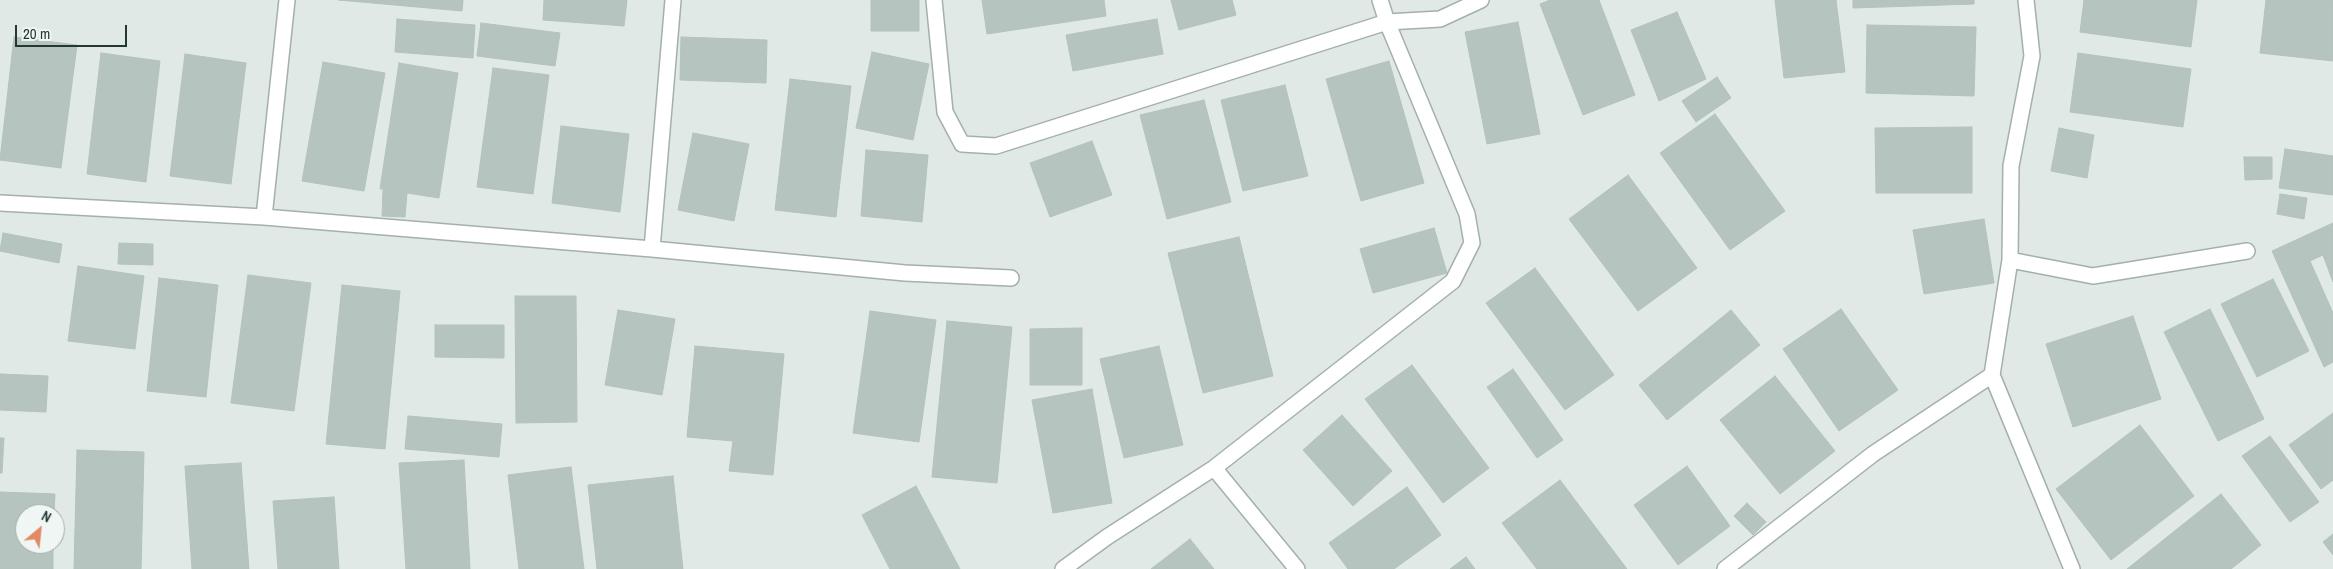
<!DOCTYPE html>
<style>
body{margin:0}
#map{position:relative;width:2333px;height:569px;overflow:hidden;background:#e0e9e6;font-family:"Archivo Narrow",sans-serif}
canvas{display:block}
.north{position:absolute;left:15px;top:504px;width:50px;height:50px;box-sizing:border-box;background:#f0f6f3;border:1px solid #9eaaa6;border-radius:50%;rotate:28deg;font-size:14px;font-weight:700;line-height:20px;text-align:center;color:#233833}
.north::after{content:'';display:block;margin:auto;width:18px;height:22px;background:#e28965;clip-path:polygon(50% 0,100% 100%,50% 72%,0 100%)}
.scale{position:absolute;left:15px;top:25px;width:112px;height:22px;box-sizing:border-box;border:2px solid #233833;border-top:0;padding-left:6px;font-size:15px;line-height:18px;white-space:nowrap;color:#233833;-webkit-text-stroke:4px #f0f6f3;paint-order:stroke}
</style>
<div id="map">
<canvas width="2333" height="569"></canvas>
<div class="north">N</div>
<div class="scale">20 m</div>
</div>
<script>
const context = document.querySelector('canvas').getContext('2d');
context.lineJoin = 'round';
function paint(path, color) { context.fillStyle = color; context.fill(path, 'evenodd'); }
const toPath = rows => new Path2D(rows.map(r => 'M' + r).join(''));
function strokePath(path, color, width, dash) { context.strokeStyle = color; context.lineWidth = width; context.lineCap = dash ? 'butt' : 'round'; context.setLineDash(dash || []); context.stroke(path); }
const building = toPath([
 [339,0,463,0,462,11,339,0],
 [544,0,627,0,624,26,543,20,544,0],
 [871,0,919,0,919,31,871,31,871,0],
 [982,0,1104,0,1106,16,987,34,982,0],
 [1171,0,1232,0,1236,15,1179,30,1171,0],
 [1550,0,1599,0,1635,95,1583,115,1540,4,1550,0],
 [1775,0,1836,0,1845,72,1784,78,1775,0],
 [1853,0,1974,0,1974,4,1853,8,1853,0],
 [2084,0,2197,0,2191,47,2080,32,2084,0],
 [2266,0,2333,0,2333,61,2260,53,2266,0],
 [1677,12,1706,79,1659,101,1631,30,1677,12],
 [397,19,475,25,473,58,395,52,397,19],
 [1157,19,1163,54,1073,71,1066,35,1157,19],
 [1518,22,1540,134,1487,144,1465,32,1518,22],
 [481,23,560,33,555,66,477,56,481,23],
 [1867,25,1976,27,1974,96,1866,93,1867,25],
 [14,37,77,45,61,168,0,160,14,37],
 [681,37,767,40,766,83,680,80,681,37],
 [872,52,929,64,913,140,856,128,872,52],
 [101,53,160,61,146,182,87,174,101,53],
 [2078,53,2191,69,2183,127,2070,112,2078,53],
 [185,54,246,63,231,184,170,176,185,54],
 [1389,61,1424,183,1361,201,1326,79,1389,61],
 [323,62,385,73,364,191,302,181,323,62],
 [399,63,458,73,439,198,407,193,405,217,382,216,383,189,380,189,399,63],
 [493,68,549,75,533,194,477,187,493,68],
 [1717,77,1731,98,1696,122,1682,101,1717,77],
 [790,79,851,86,836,217,775,210,790,79],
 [1285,85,1308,176,1243,191,1221,100,1285,85],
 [1204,100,1231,202,1167,219,1140,115,1204,100],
 [1715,114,1785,211,1730,250,1660,153,1715,114],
 [561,126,629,134,620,212,552,203,561,126],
 [1972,127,1972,193,1876,193,1875,128,1972,127],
 [2059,128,2094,135,2087,178,2051,171,2059,128],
 [693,133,749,144,734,221,678,210,693,133],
 [1092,141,1112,195,1050,217,1030,163,1092,141],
 [2285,149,2333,156,2333,195,2279,188,2285,149],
 [866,150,928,155,922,222,861,216,866,150],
 [2244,157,2272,157,2272,179,2245,180,2244,157],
 [1628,175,1697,268,1638,311,1569,219,1628,175],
 [2280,194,2307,198,2304,219,2277,214,2280,194],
 [1984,219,1994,283,1924,294,1913,230,1984,219],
 [2333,223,2333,282,2323,255,2310,261,2333,313,2333,362,2324,367,2272,251,2333,223],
 [1434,228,1447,273,1373,293,1360,249,1434,228],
 [3,233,62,244,59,263,0,251,3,233],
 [1239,237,1273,376,1203,393,1168,253,1239,237],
 [119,243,153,244,153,265,118,264,119,243],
 [78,266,144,276,135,349,68,341,78,266],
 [1535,268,1614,375,1565,410,1486,303,1535,268],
 [248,275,311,283,294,411,231,403,248,275],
 [159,278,218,285,206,397,147,391,159,278],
 [2273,279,2309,351,2257,377,2221,304,2273,279],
 [342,285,400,291,385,449,326,444,342,285],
 [515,296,576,296,577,422,516,423,515,296],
 [1841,309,1898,390,1839,431,1783,349,1841,309],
 [2210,309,2264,419,2218,441,2164,332,2210,309],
 [618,310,675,319,662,395,605,385,618,310],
 [1731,310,1760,345,1667,420,1639,385,1731,310],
 [870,311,936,320,919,442,853,433,870,311],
 [2133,316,2161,399,2073,427,2046,344,2133,316],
 [947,321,1012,327,997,483,932,477,947,321],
 [435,325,504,325,504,358,435,357,435,325],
 [1082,328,1082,385,1030,385,1030,329,1082,328],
 [695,346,784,354,773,475,729,471,733,441,687,437,695,346],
 [1159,346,1183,445,1124,458,1100,359,1159,346],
 [1412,365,1489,468,1443,503,1365,399,1412,365],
 [1513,369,1563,440,1537,458,1487,387,1513,369],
 [0,374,48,376,46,412,0,410,0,374],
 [1775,376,1835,451,1780,494,1720,420,1775,376],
 [1092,389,1112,503,1053,513,1032,400,1092,389],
 [2333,413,2333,480,2321,489,2289,445,2333,413],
 [1342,415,1392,471,1353,506,1303,450,1342,415],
 [408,416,502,424,499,457,405,449,408,416],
 [2140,425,2194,496,2111,560,2056,489,2140,425],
 [2270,436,2319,502,2290,522,2242,456,2270,436],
 [0,438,4,438,2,473,0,473,0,438],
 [77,450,144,452,141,569,74,569,77,450],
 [464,460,470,569,406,569,399,463,464,460],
 [241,463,249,569,192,569,185,466,241,463],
 [1687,466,1730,526,1678,565,1634,505,1687,466],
 [571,467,584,569,519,569,508,475,571,467],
 [673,476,683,569,597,569,588,485,673,476],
 [1560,480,1627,569,1537,569,1502,523,1560,480],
 [916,486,960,569,890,569,862,515,916,486],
 [1407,487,1441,535,1394,569,1348,569,1329,543,1407,487],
 [0,492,55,494,54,514,25,514,25,544,53,544,53,569,0,569,0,492],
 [2221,494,2261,545,2231,569,2127,569,2221,494],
 [334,497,339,569,278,569,273,501,334,497],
 [1747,503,1766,522,1753,535,1734,516,1747,503],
 [2333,534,2333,555,2323,542,2333,534],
 [1190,539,1214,569,1151,569,1190,539],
 [1466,557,1475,569,1450,569,1466,557]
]);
paint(building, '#b6c4bf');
strokePath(building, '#b3c2bd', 1);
const minor = toPath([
 [934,0,945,112,962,144,996,146,1387,22,1440,19,1481,0],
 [0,203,264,217,652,249,905,273,1011,278],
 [264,217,287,0],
 [652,249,673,0],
 [2010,260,2011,166,2032,56,2026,0],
 [1992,375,2072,569],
 [1214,468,1297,569],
 [1063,569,1107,537,1214,468,1453,281,1472,243,1467,214,1387,22,1380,0],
 [1725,569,1873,454,1992,375,2010,260,2093,276,2247,251]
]);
strokePath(minor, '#a4b0ad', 18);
strokePath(minor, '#fff', 15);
</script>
